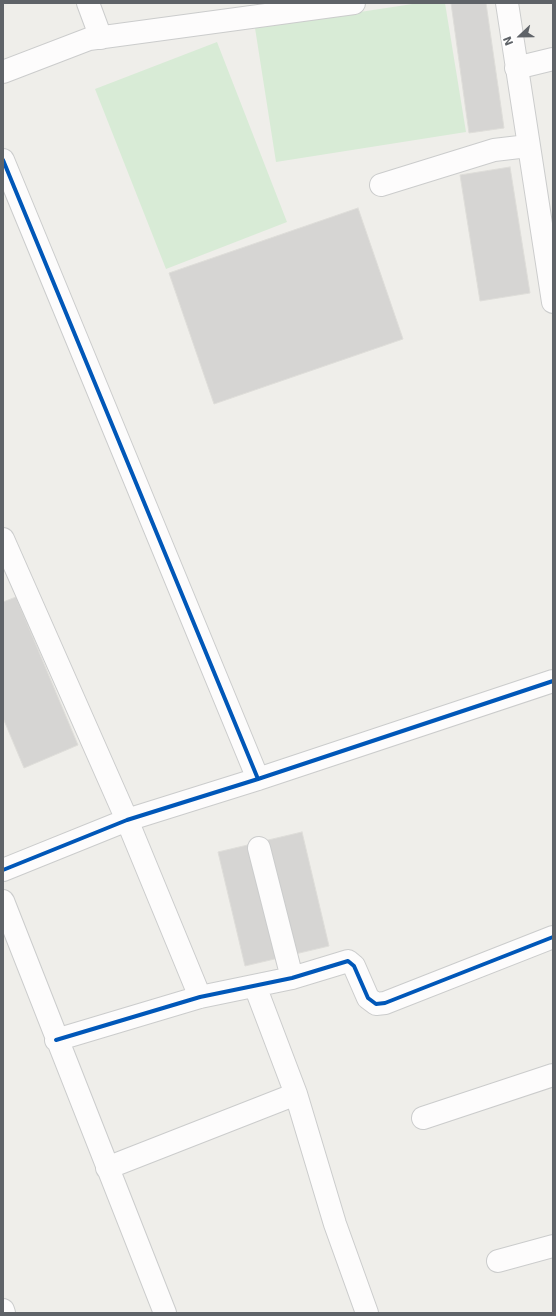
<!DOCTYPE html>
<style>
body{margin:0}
#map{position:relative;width:556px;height:1316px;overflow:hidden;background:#efeeea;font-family:"DejaVu Sans",sans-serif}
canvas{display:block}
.frame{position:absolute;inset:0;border:4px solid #5f6368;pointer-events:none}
.north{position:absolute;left:500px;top:16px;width:40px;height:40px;-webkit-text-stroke:3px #fff;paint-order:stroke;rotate:248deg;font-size:11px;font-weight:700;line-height:16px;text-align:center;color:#5f6368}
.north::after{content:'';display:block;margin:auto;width:14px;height:18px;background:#5f6368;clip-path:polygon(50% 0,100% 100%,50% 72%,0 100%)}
</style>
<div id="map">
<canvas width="556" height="1316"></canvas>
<div class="frame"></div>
<div class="north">N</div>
</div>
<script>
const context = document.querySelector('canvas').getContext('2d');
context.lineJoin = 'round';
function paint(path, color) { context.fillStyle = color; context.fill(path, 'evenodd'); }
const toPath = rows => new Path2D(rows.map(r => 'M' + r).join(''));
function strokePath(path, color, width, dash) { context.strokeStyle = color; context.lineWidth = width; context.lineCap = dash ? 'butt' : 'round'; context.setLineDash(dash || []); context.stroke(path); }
paint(toPath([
 [419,3,445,3,466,132,276,162,255,28],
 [217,42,287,222,166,269,95,89]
]), '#d8ebd6');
const building = toPath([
 [451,3,486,3,504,128,469,133,451,3],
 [510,167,530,293,480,301,460,175,510,167],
 [358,208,403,339,214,404,169,273,358,208],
 [16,597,78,745,24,768,3,718,3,602,16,597],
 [302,832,329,946,291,955,264,841,302,832],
 [256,843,283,957,245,966,218,852,256,843]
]);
paint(building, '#d6d5d3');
strokePath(building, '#deddd9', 1);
const minor = toPath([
 [88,3,101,38],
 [507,3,553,302],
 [516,68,553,59],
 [3,72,89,39,354,3],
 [3,160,258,779],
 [381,185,494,150,528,146],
 [3,539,127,820,200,997],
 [259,848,292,978],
 [3,870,127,820,258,779,553,681],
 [3,901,165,1313],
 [255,986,296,1094,335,1224,367,1313],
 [56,1040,200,997,292,978,348,961,354,966,368,998,376,1004,385,1003,553,937],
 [423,1118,553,1075],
 [107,1168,296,1094],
 [498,1261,553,1246],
 [3,1310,4,1313]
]);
strokePath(minor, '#cbcccc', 24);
strokePath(minor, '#fdfcfc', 22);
strokePath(toPath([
 [3,160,258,779],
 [3,870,127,820,258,779,553,681],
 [56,1040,200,997,292,978,348,961,354,966,368,998,376,1004,385,1003,553,937]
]), '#0057b8', 4);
</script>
